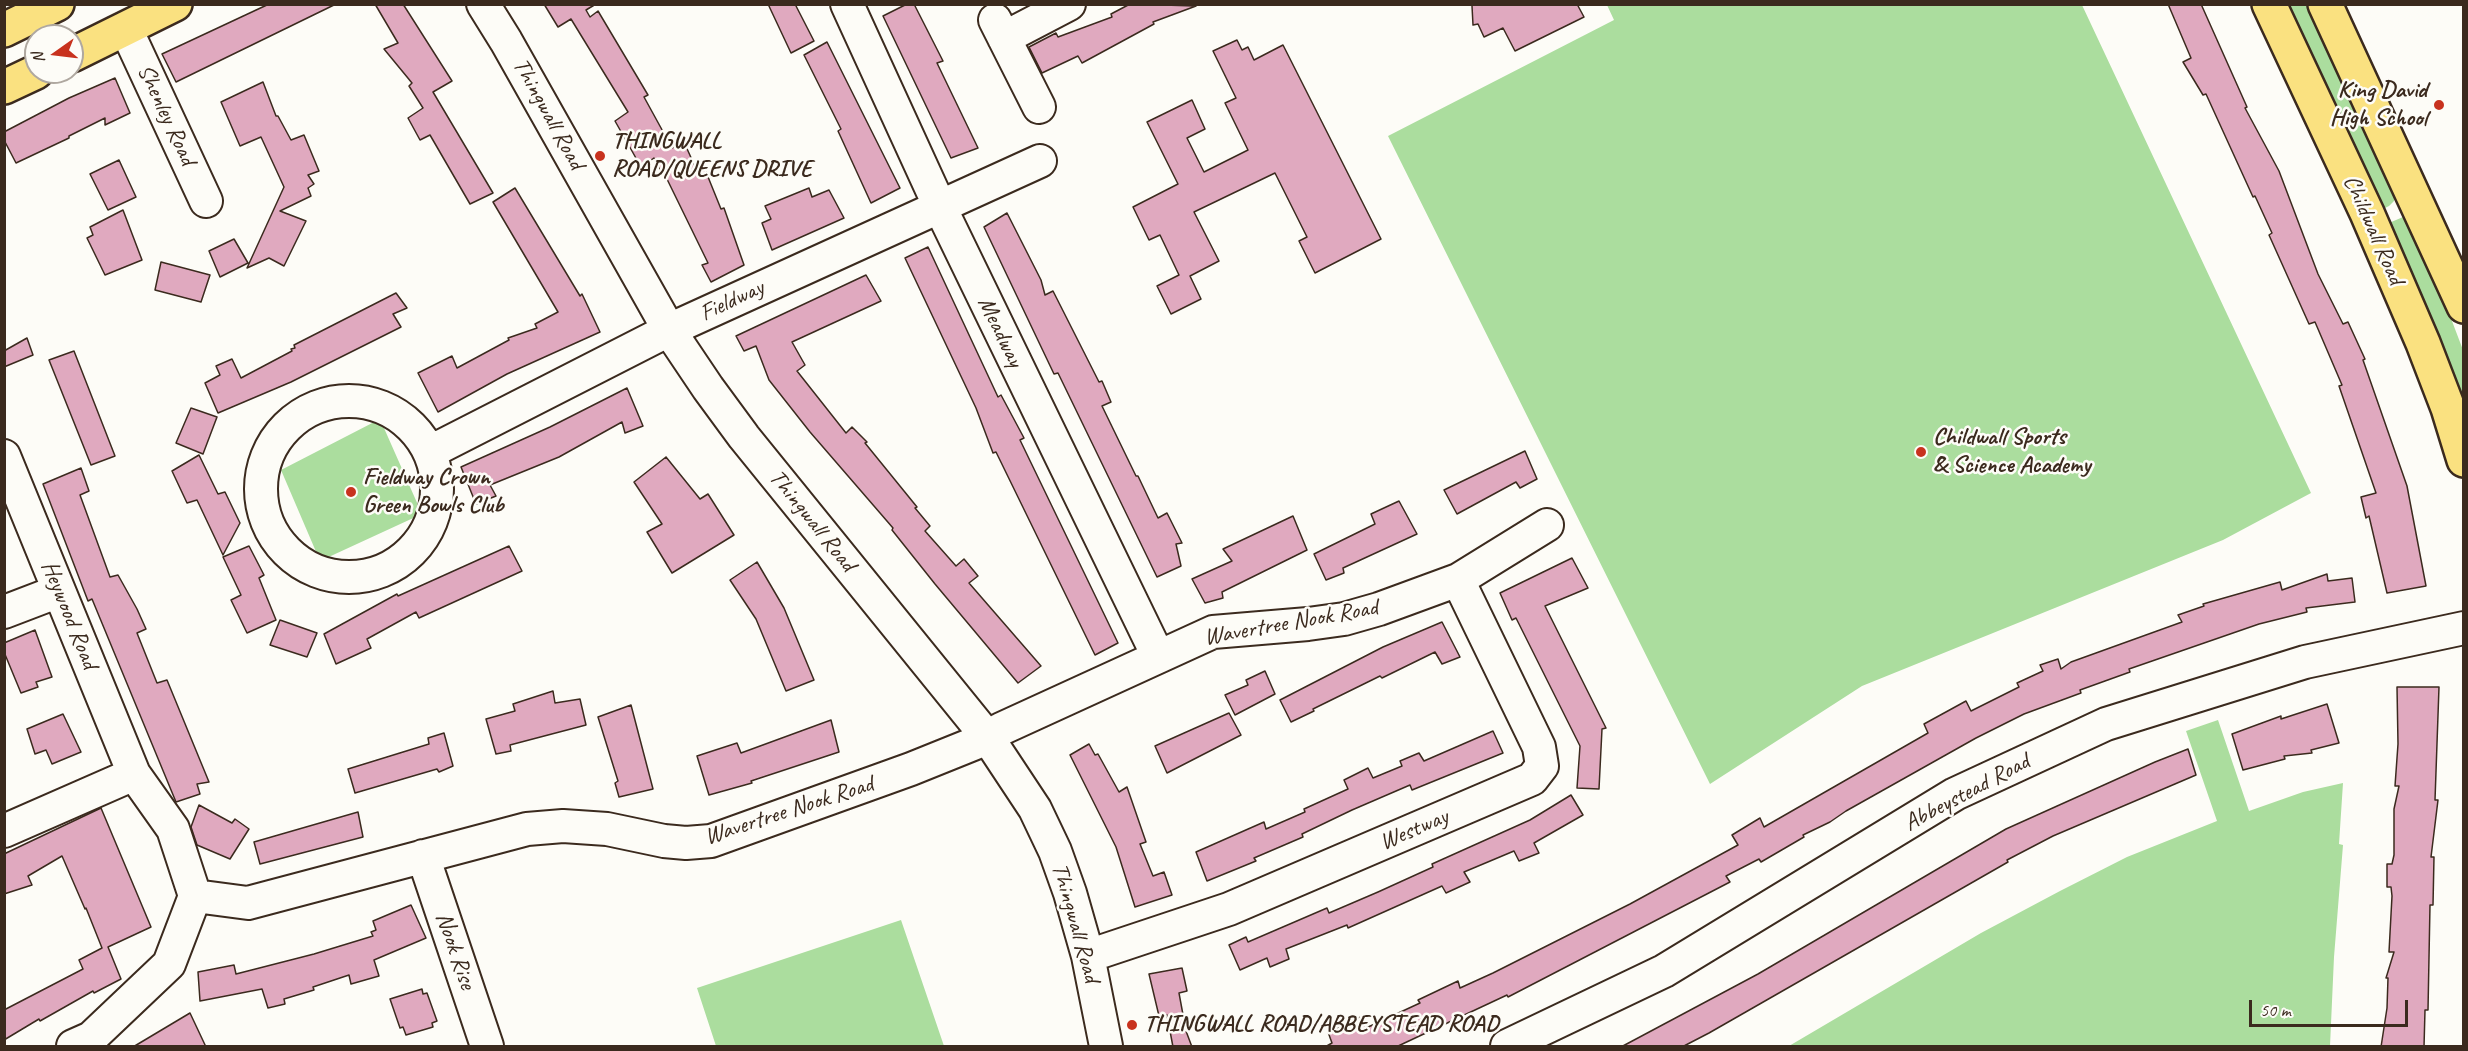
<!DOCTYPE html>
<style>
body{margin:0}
#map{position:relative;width:2468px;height:1051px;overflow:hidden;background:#fdfcf7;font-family:Caveat,sans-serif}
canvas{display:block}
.frame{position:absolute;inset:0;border:6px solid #3b2a1e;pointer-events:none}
.north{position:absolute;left:24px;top:24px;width:60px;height:60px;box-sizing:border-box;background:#fdfcf7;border:2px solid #afa8a0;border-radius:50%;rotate:256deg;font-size:16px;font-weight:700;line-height:24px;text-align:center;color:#3b2a1e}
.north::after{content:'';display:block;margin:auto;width:21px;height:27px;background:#c8321e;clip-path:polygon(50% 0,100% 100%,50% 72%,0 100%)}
.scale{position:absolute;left:2249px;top:1000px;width:159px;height:27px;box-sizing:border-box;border:3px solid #3b2a1e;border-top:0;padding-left:8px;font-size:18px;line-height:21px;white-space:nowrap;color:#3b2a1e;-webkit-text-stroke:4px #fdfcf7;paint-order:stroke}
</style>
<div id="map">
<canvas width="2468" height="1051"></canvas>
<div class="frame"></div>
<div class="north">N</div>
<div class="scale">50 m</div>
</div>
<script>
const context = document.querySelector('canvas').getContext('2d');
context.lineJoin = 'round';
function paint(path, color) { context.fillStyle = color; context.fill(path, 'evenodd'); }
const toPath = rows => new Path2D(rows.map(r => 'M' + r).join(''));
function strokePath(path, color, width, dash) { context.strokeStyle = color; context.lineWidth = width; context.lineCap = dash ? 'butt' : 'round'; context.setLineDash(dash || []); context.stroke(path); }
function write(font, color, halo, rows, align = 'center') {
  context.font = font + ' Caveat,sans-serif'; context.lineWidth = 5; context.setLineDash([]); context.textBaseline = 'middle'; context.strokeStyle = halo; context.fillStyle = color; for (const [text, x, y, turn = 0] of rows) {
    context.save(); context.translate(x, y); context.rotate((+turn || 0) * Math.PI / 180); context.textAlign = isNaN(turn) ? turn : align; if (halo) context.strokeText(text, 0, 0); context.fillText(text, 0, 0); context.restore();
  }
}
paint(toPath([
 [1607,5,2082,5,2311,493,2223,540,1862,686,1710,784,1388,136,1614,20],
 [2276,5,2308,5,2394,193,2394,201,2389,206,2385,208,2378,207],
 [2403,217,2406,220,2447,308,2463,350,2463,434,2389,223],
 [380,419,422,514,320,561,281,470],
 [2218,720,2249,811,2303,792,2343,783,2339,844,2343,845,2334,957,2330,1046,1789,1046,1981,933,2060,891,2127,857,2217,821,2186,731],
 [901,920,944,1046,716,1046,697,988]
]), '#abdd9e');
const building = toPath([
 [269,4,336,4,176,82,162,54,269,4],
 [375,4,403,4,452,81,433,92,493,193,470,204,430,135,420,140,408,118,423,108,409,86,412,83,384,49,398,43,375,4],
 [544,4,596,4,586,10,590,17,598,11,648,95,644,97,672,148,684,142,697,171,704,167,721,209,724,208,744,265,711,282,702,265,708,263,665,175,663,175,654,158,641,167,615,121,628,112,571,19,558,27,544,4],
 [768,4,795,4,814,41,791,53,768,4],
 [907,4,914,4,943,61,937,63,978,148,951,158,883,16,907,4],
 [1130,4,1196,6,1153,22,1154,24,1082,63,1078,56,1042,73,1029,47,1056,33,1058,37,1112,17,1111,14,1130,4],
 [1475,4,1577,4,1584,17,1515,51,1503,28,1484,37,1478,24,1473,25,1472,6,1475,4],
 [2168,4,2201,4,2247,107,2245,108,2279,171,2318,274,2343,324,2348,322,2365,359,2363,360,2407,486,2426,586,2387,593,2369,516,2366,518,2361,497,2376,493,2339,386,2342,385,2315,322,2309,324,2269,235,2272,233,2255,196,2253,197,2206,94,2203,95,2183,62,2191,58,2168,4],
 [1237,40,1242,50,1248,47,1254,60,1283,45,1381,239,1315,273,1299,241,1307,237,1275,173,1194,212,1219,261,1190,276,1201,299,1171,314,1157,286,1179,275,1160,235,1149,240,1133,207,1178,184,1147,122,1192,100,1205,129,1187,138,1204,172,1248,150,1225,103,1236,98,1213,51,1237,40],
 [827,42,900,188,871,203,838,131,841,129,804,55,827,42],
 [115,78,130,113,105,125,105,118,69,136,69,138,16,163,4,140,4,132,69,98,115,78],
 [263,82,276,116,278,116,291,140,304,135,319,171,308,175,314,184,308,188,311,196,280,211,306,221,284,266,269,258,247,268,284,187,261,137,240,146,221,102,263,82],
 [119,160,136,197,108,210,90,174,119,160],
 [515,188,580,296,582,294,600,332,507,374,438,412,418,373,452,356,457,368,509,340,508,338,537,328,535,324,558,312,493,202,515,188],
 [809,188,812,197,829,190,844,218,772,250,762,223,771,219,765,206,809,188],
 [123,210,142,260,105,275,87,238,93,235,90,227,123,210],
 [1007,213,1041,280,1045,295,1053,291,1099,382,1102,381,1111,402,1102,406,1136,476,1138,476,1158,518,1167,513,1182,543,1176,544,1181,566,1157,577,1058,373,1054,374,984,227,1007,213],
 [234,239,248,263,220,277,209,251,234,239],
 [928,247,998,397,1001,395,1024,438,1020,440,1118,643,1095,655,996,452,993,453,976,408,905,258,928,247],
 [161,262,210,275,201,302,155,290,161,262],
 [866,275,881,301,792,342,805,365,797,371,846,433,852,427,867,442,865,443,917,507,915,508,930,526,925,531,956,566,964,559,978,576,969,583,1041,666,1018,683,935,584,892,530,893,528,810,432,769,380,756,346,744,351,736,336,866,275],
 [396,293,407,308,393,314,401,327,291,382,218,413,205,383,220,375,216,366,232,359,241,378,292,351,291,349,295,348,294,345,396,293],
 [27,338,33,355,4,367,4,351,27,338],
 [74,351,115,456,91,465,49,360,74,351],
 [627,388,643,426,625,433,622,422,559,457,490,485,496,496,476,504,461,467,550,427,627,388],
 [191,408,217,417,203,454,176,443,191,408],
 [1525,451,1537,479,1520,488,1516,482,1457,514,1444,490,1525,451],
 [199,455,218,494,225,492,240,523,223,555,197,500,187,503,172,471,199,455],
 [666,457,700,499,708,494,734,535,672,573,647,532,662,524,634,482,666,457],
 [81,468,89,491,80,495,110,577,118,575,137,609,146,629,137,633,157,683,167,680,209,782,197,784,200,794,176,802,92,599,88,601,43,484,81,468],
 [1399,501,1417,534,1343,568,1344,573,1326,580,1314,554,1375,524,1371,514,1399,501],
 [1293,516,1307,550,1222,592,1223,598,1205,603,1192,579,1232,561,1223,549,1293,516],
 [249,546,264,575,259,578,276,620,247,633,231,600,241,595,223,557,249,546],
 [509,546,522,571,419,618,416,612,367,639,371,648,336,664,324,634,397,594,398,596,509,546],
 [1572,558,1588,588,1545,606,1606,728,1602,729,1599,789,1577,788,1580,746,1516,618,1512,620,1500,593,1572,558],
 [757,562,784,608,814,680,786,691,756,619,730,580,757,562],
 [2327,574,2328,581,2352,578,2355,602,2306,608,2307,612,2259,624,2129,669,2130,672,2080,690,2081,693,2024,714,1976,738,1846,811,1830,822,1803,835,1804,837,1761,862,1759,859,1726,876,1730,882,1508,997,1507,995,1396,1047,1325,1047,1332,1043,1328,1032,1347,1025,1346,1023,1361,1017,1366,1028,1420,1003,1418,1000,1458,981,1460,988,1493,973,1630,904,1738,845,1732,835,1760,818,1764,827,1928,733,1924,724,1966,701,1971,711,2019,687,2017,683,2043,671,2040,665,2058,659,2061,669,2071,662,2182,622,2178,615,2204,606,2203,604,2280,582,2282,590,2327,574],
 [280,620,317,633,307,657,270,645,280,620],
 [1442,622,1460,657,1442,664,1435,652,1382,678,1380,676,1313,709,1314,711,1291,722,1280,700,1383,647,1442,622],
 [35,630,52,677,36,682,38,687,21,693,4,652,4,643,35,630],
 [1265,671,1275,694,1235,715,1225,695,1248,685,1246,680,1265,671],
 [2397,687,2439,687,2435,800,2438,800,2431,857,2434,857,2433,905,2430,905,2428,1010,2425,1010,2424,1047,2381,1047,2387,1008,2388,978,2386,978,2394,952,2389,952,2392,896,2391,887,2387,887,2387,864,2392,864,2394,855,2394,809,2399,786,2395,786,2398,744,2397,687],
 [553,691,555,703,580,699,586,725,510,745,511,751,496,754,486,719,515,711,513,704,553,691],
 [2327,704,2339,743,2311,750,2312,753,2284,756,2285,759,2243,770,2232,734,2281,716,2281,719,2327,704],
 [631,705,653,789,619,797,615,783,618,781,598,717,631,705],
 [1229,713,1241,735,1167,773,1155,746,1229,713],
 [63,714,81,752,52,764,46,750,35,754,27,729,63,714],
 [831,720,839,752,751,781,752,783,709,795,697,756,737,743,741,753,831,720],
 [1493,731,1503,753,1412,790,1410,785,1352,810,1302,834,1303,837,1254,858,1256,861,1207,881,1196,852,1264,822,1266,829,1305,812,1304,809,1348,789,1344,780,1368,768,1373,778,1402,766,1400,761,1419,753,1424,761,1493,731],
 [444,733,453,766,439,772,437,769,355,793,348,769,429,744,428,738,444,733],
 [1089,744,1095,755,1098,754,1119,792,1127,787,1146,842,1140,844,1153,876,1164,872,1172,895,1135,907,1116,847,1070,755,1089,744],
 [2188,749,2196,775,2053,836,2007,860,2008,862,1709,1033,1682,1047,1621,1047,1758,974,2006,829,2155,762,2188,749],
 [1571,795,1583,815,1534,843,1539,853,1519,861,1514,851,1464,872,1470,882,1446,893,1442,886,1348,928,1347,925,1286,949,1289,959,1270,967,1267,958,1240,970,1229,945,1246,937,1248,942,1327,908,1329,913,1378,892,1433,867,1432,864,1530,820,1571,795],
 [199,805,232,823,235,819,249,829,230,859,197,845,191,827,199,805],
 [101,808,151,927,108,947,121,979,94,993,93,991,40,1021,39,1019,4,1040,4,1010,83,969,79,960,102,948,86,908,85,909,62,856,28,876,32,885,4,894,4,854,101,808],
 [358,812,363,837,260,864,254,842,358,812],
 [411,905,426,938,374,960,379,976,351,984,349,975,313,987,314,990,284,999,285,1004,268,1008,262,989,200,1001,198,972,234,965,236,974,314,954,373,936,371,932,376,930,373,921,411,905],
 [1182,968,1187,991,1179,993,1186,1031,1192,1047,1173,1047,1167,1015,1159,1016,1149,974,1182,968],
 [422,989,423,994,427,993,437,1021,432,1023,433,1027,406,1035,403,1027,400,1028,390,999,422,989],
 [190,1013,206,1047,133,1047,190,1013]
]);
paint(building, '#e0a9bf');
strokePath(building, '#3b2a1e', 1.5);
const minor = toPath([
 [483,4,506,41,669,330,708,388,744,437,988,738,1035,809,1055,851,1070,893,1088,956,1106,1046],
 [847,4,939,205,1158,656],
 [995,20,1039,107],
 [126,29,206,201],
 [1004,38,1069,4],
 '261 489a88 88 0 1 1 176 0a88 88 0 1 1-176 0Z',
 [430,452,669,330,1040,161],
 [4,456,134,774,173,829,195,896,248,903,527,829,563,826,607,829,664,841,686,843,711,841,911,769,988,738,1001,729,1213,632,1308,624,1344,619,1379,609,1458,580,1547,525],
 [4,612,59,591],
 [4,831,134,774],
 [423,856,487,1046],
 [1088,956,1229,909,1532,779,1542,766,1539,747,1458,580],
 [73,1046,91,1038,169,964,195,896],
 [1507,1046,1664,971,1955,794,2106,724,2305,662,2464,628]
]);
const major = toPath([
 [2269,4,2367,213,2423,343,2448,408,2464,460],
 [2325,4,2464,306]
]);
const highway = toPath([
 [4,30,57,4],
 [72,55,175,4],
 [4,87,36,72]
]);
strokePath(minor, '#3b2a1e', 36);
strokePath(major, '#3b2a1e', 38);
strokePath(highway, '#3b2a1e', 38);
strokePath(minor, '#fdfcf7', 32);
strokePath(major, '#fae180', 33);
strokePath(highway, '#fae180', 33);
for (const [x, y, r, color] of [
 [2439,105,6,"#c8321e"],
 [600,156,6,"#c8321e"],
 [1921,452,6,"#c8321e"],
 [351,492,6,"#c8321e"],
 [1132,1025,6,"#c8321e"]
]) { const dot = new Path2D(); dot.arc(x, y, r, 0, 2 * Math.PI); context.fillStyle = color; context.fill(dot); strokePath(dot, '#fdfcf7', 2); }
write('bold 24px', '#3b2a1e', '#fdfcf7', [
 ["King David",2427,91,"right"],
 ["High School",2427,119,"right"],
 ["THINGWALL",612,142],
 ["ROAD/QUEENS DRIVE",612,170],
 ["Childwall Sports",1933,438],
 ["& Science Academy",1933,466],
 ["Fieldway Crown",363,478],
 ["Green Bowls Club",363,506],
 ["THINGWALL ROAD/ABBEYSTEAD ROAD",1144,1025]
], 'left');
write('24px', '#3b2a1e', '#fdfcf7', [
 ["Thingwall Road",548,114,61],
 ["Shenley Road",166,115,65],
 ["Childwall Road",2373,230,66],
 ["Fieldway",732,301,-25],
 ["Meadway",1000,332,64],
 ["Thingwall Road",812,521,51],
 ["Heywood Road",69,615,68],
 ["Wavertree Nook Road",1291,623,-10],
 ["Abbeystead Road",1967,793,-28],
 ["Wavertree Nook Road",789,811,-18],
 ["Westway",1414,830,-23],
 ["Thingwall Road",1075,923,74],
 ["Nook Rise",455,951,71]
]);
</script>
